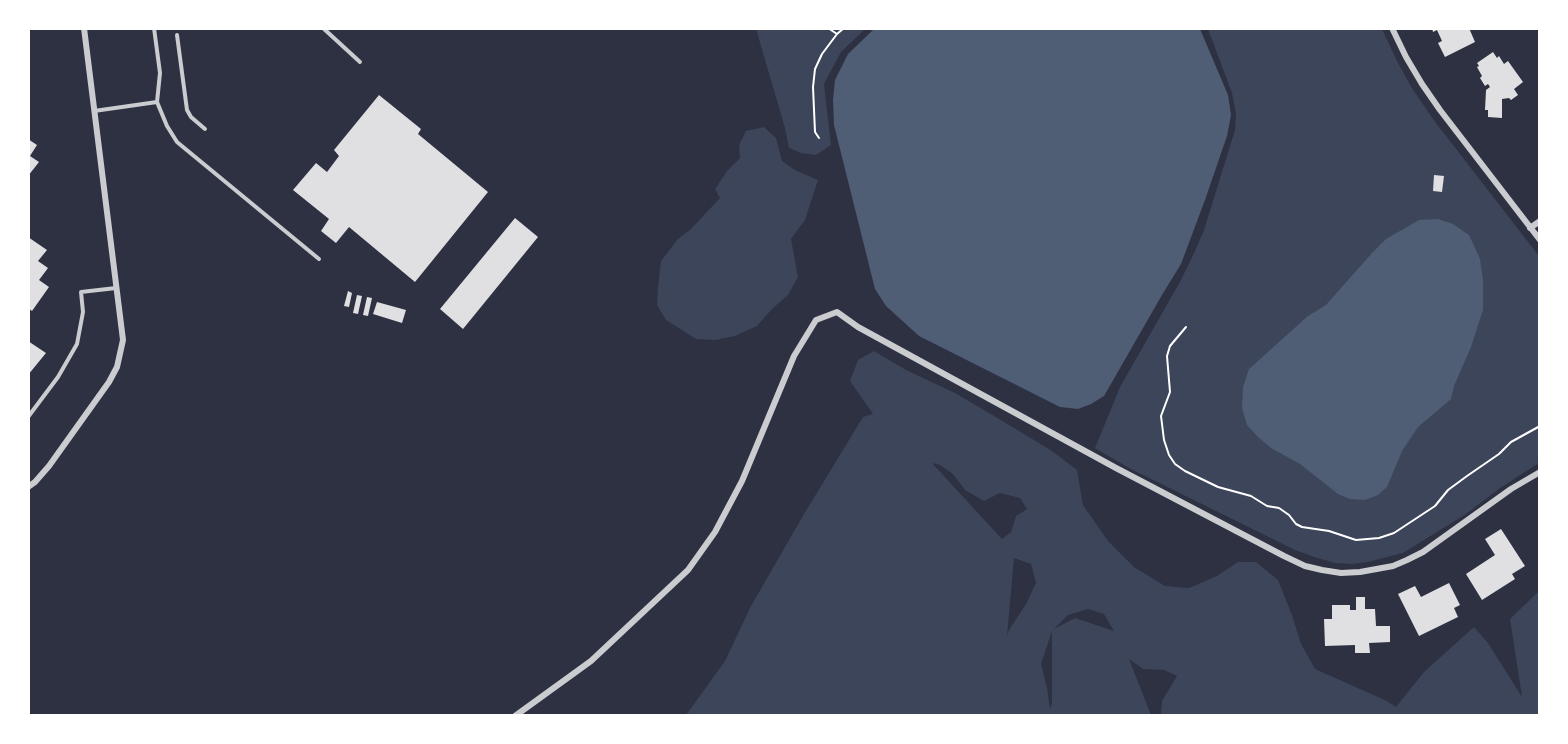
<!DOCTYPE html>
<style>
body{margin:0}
#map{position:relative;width:1568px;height:744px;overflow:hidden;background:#2d3142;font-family:"PT Sans Narrow",sans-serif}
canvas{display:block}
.frame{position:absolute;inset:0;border:30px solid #fff;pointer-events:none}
</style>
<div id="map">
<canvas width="1568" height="744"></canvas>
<div class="frame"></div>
</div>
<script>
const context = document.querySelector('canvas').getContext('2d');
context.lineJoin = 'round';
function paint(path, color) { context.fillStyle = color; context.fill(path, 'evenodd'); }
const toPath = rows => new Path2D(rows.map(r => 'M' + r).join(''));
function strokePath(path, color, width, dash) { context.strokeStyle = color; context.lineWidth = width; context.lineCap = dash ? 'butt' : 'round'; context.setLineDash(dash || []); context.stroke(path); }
paint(toPath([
 [756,29,865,29,841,52,824,84,831,145,816,155,801,153,789,148,785,128],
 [1208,29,1382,29,1397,61,1413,90,1436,123,1539,256,1539,463,1500,488,1466,514,1403,553,1368,562,1352,564,1335,563,1314,557,1295,550,1129,468,1095,448,1120,387,1181,280,1194,253,1204,230,1235,130,1236,114,1232,93],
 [764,127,776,138,782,161,795,170,818,180,805,220,791,239,798,277,788,295,772,309,757,326,735,336,715,340,696,339,666,320,657,305,658,286,661,261,678,239,691,229,720,198,715,189,727,171,740,158,739,145,746,131],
 [874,351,906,370,955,393,1006,423,1052,451,1077,470,1083,505,1108,541,1134,567,1165,586,1189,588,1217,576,1238,562,1256,562,1278,580,1292,615,1301,644,1315,669,1387,701,1396,707,1424,672,1474,627,1488,643,1522,697,1510,619,1539,591,1539,715,1161,715,1162,701,1177,676,1164,670,1143,669,1129,659,1151,715,686,715,725,661,751,606,804,514,863,417,873,414,850,381,858,360],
 [932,463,940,465,953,474,965,490,984,501,1000,493,1020,498,1027,509,1016,516,1011,532,1002,539],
 [1014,558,1031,564,1036,583,1026,604,1009,630,1007,636],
 [1088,609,1104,614,1114,631,1075,618,1054,629,1068,615],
 [1052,631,1052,703,1050,709,1047,688,1041,664]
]), '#3c4559');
paint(toPath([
 [874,29,1200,29,1228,95,1231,115,1227,136,1205,200,1181,264,1162,295,1104,396,1091,404,1078,409,1060,407,919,336,886,306,875,289,834,125,833,100,835,80,848,54],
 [1438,219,1453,224,1469,235,1480,259,1483,280,1483,310,1471,347,1454,386,1451,399,1418,427,1402,451,1387,487,1378,495,1365,500,1350,499,1338,494,1300,464,1271,448,1258,437,1247,425,1242,408,1243,387,1249,369,1308,316,1326,305,1372,253,1386,239,1419,220]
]), '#4f5d75');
paint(toPath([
 [1432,28,1469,28,1475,42,1445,57,1438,43,1442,41,1437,30,1433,32],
 [1493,52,1497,58,1499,56,1504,64,1508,61,1523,82,1514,89,1518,95,1511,100,1509,98,1502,99,1502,118,1488,117,1488,110,1485,110,1486,90,1490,87,1488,84,1485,86,1480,78,1482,76,1477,67,1479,66,1477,63],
 [379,95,421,129,418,134,488,192,415,282,349,227,336,243,321,231,329,219,293,190,316,163,327,172,339,156,334,150],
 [28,139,37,145,30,156,39,162,28,176],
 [1434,175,1444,176,1442,192,1433,191],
 [515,218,538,237,463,329,440,309],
 [28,237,47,250,38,261,48,268,39,280,49,287,32,311,28,308],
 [348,291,352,293,349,307,344,306],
 [357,295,362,296,358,314,353,313],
 [367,297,372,298,368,316,363,315],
 [377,302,406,310,402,323,373,314],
 [28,341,46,353,28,375],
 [1501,529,1525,566,1512,574,1515,579,1482,600,1466,574,1495,555,1485,539],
 [1449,583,1460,605,1454,608,1458,617,1419,636,1398,594,1415,586,1421,597],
 [1356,597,1365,597,1365,609,1375,609,1376,626,1390,626,1390,642,1369,643,1370,653,1355,653,1355,645,1325,646,1324,619,1332,619,1332,605,1350,605,1350,610,1356,610]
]), '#e0e0e3');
strokePath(toPath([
 [828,28,837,34],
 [819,138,815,132,813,87,815,69,822,54,837,34,844,28],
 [1186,327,1170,346,1167,356,1170,392,1161,416,1164,440,1169,455,1175,464,1185,471,1218,487,1251,496,1267,506,1279,508,1289,515,1296,524,1302,527,1329,531,1356,540,1379,538,1394,533,1435,506,1448,490,1467,476,1499,454,1511,442,1540,426]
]), '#fff', 2);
strokePath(toPath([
 [154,28,160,73,157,102,167,126,177,142,319,259],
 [323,28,360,62],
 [177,35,187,110,191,117,205,129],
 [94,111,157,102],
 [28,417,58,377,77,344,83,312,81,292,116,288]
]), '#caccd0', 4);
strokePath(toPath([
 [1392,28,1406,57,1422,84,1440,110,1540,240],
 [1530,228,1540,221],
 [28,487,35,482,49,466,109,382,117,367,123,340,84,28],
 [515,716,591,661,688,570,715,532,742,481,794,356,816,320,837,312,858,327,1116,468,1284,556,1305,566,1322,570,1341,573,1360,572,1393,566,1407,560,1423,552,1511,489,1540,472]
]), '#caccd0', 6);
</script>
